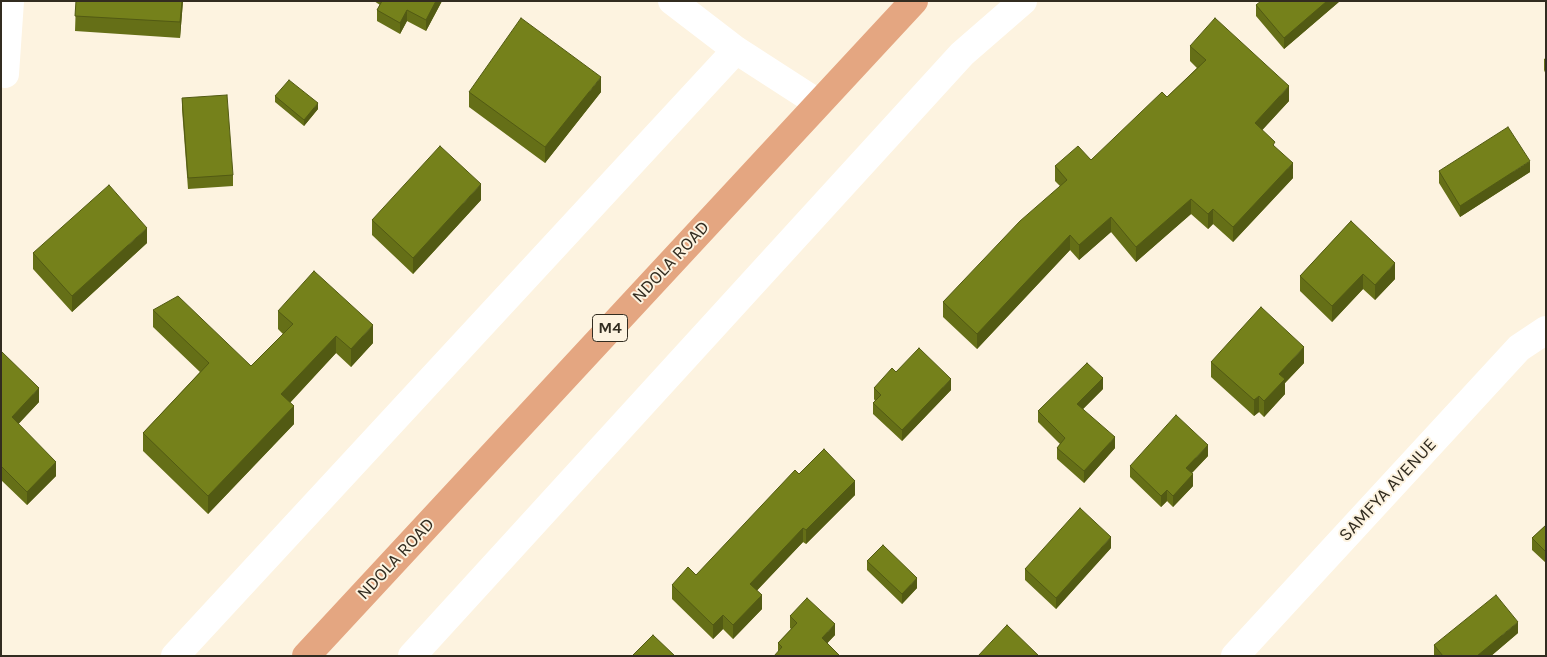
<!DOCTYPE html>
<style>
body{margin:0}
#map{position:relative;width:1547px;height:657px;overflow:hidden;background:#fdf3e0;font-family:Karla,sans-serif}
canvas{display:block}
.frame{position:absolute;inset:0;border:2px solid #322c20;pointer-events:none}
</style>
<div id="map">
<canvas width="1547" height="657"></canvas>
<div class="frame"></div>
</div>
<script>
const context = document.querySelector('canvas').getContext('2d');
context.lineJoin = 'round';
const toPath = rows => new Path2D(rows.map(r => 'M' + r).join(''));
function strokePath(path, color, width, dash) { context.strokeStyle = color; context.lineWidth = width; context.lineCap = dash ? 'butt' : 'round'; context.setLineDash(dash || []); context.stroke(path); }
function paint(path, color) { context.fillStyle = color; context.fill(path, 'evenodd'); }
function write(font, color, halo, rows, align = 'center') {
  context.font = font + ' Karla,sans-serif'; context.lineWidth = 4; context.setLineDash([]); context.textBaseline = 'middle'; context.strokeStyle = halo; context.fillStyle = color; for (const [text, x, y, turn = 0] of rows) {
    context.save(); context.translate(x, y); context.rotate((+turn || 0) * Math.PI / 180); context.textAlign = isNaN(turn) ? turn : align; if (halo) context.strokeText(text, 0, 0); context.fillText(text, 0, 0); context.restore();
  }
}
strokePath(toPath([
 [672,1,736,50,818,103],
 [5,74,10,1],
 [175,656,736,50],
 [412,656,962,54,1023,1],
 [1235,656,1519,348,1546,330]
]), '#fff', 28);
strokePath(toPath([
 [306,656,914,1]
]), '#e4a681', 28);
paint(toPath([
 [76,1,183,1,180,38,75,31],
 [374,1,442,1,426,31,407,21,400,34,377,21,377,10,380,5],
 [1340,1,1284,49,1256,16,1256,5],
 [1190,46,1289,101,1262,130,1275,147,1293,178,1233,242,1213,224,1208,229,1191,214,1136,262,1111,232,1079,260,1070,250,977,349,943,317,943,302,1060,186,1055,181,1055,166,1091,160,1167,97,1197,68,1190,61],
 [1546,58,1546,75,1544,70,1544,59],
 [469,92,601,92,545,163,469,107],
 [275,96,318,109,304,126,275,102],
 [182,98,233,175,233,186,188,189,182,109],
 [1439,171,1530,172,1460,217,1439,183],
 [481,200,413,274,372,235,372,220],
 [1351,221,1395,279,1375,300,1363,289,1332,322,1300,291,1300,276],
 [147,243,72,312,33,269,33,253],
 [153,310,251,366,283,334,278,329,278,311,373,343,351,367,336,353,290,403,294,424,208,514,143,451,143,433,200,372,153,327],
 [1,351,39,402,18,424,56,476,27,505,1,480],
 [1211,362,1304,363,1285,383,1285,394,1264,417,1259,412,1254,416,1211,377],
 [896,372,951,390,902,441,873,414,873,403,875,401,874,399,874,388],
 [1103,389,1083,409,1115,448,1084,483,1057,459,1057,448,1060,444,1038,422,1038,411],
 [1208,456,1192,473,1193,486,1173,507,1167,501,1161,507,1130,477,1130,466],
 [799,474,855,495,806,544,803,542,757,590,762,609,733,639,723,629,713,639,672,599,672,585,696,575],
 [1546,525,1546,563,1532,550,1532,538],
 [1111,548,1056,609,1025,580,1025,569],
 [867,561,917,588,902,604,867,570],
 [790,616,835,635,827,643,778,652,778,643,791,629,790,628],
 [1518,633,1491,656,1434,656,1434,645]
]), '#656f17');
paint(toPath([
 [182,1,183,1,180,38,180,22],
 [436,1,442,1,426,31,426,20],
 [1327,1,1340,1,1284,49,1284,38],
 [407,10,407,21,400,34,400,23],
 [601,77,601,92,545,163,545,147],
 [1289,86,1289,101,1255,138,1255,123],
 [318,103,318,109,304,126,304,120],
 [1530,161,1530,172,1460,217,1460,206],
 [1293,163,1293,178,1233,242,1233,227],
 [481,184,481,200,413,274,413,258],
 [1191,199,1191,214,1136,262,1136,247],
 [2,209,2,223,1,225,1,211],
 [1213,209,1213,224,1208,229,1208,214],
 [1111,217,1111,232,1079,260,1079,245],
 [147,228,147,243,72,312,72,296],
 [1070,235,1070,250,977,349,977,334],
 [1395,263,1395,279,1375,300,1375,285],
 [1363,274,1363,289,1332,322,1332,306],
 [373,325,373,343,351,367,351,349],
 [336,336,336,353,281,412,281,394],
 [1304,347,1304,363,1285,383,1285,394,1264,417,1264,401,1279,374],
 [1103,378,1103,389,1077,415,1077,404],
 [951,379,951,390,902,441,902,430],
 [39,388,39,402,12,431,12,417],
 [1259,396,1259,412,1254,416,1254,400],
 [294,406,294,424,208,514,208,496],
 [1115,437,1115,448,1084,483,1084,471],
 [1208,445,1208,456,1186,479,1186,468],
 [56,462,56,476,27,505,27,492],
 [1193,474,1193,486,1173,507,1173,496],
 [855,481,855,495,806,544,806,530],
 [1167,490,1167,501,1161,507,1161,496],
 [803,528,803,542,750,598,750,584],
 [1111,537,1111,548,1056,609,1056,598],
 [917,578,917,588,902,604,902,594],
 [762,595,762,609,733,639,733,625],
 [723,615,723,629,713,639,713,625],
 [1518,622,1518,633,1491,656,1477,656],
 [835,624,835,635,822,649,822,638]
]), '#525a13');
const building = toPath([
 [76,1,182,1,180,22,75,16,76,1],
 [382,1,436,1,426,20,407,10,400,23,377,10,382,1],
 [1261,1,1327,1,1284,38,1256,5,1261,1],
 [521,18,601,77,545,147,469,92,521,18],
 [1215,18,1289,86,1255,123,1275,142,1273,145,1293,163,1233,227,1213,209,1208,214,1191,199,1136,247,1111,217,1079,245,1070,235,977,334,943,302,1020,221,1067,180,1055,166,1078,146,1091,160,1162,92,1167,97,1206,60,1190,46,1215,18],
 [289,80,318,103,304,120,275,96,289,80],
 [227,95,233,175,188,178,182,98,227,95],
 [1508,127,1530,161,1460,206,1439,171,1508,127],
 [440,146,481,184,413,258,372,220,440,146],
 [109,185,147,228,72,296,33,253,109,185],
 [1351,221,1395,263,1375,285,1363,274,1332,306,1300,276,1351,221],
 [314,271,373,325,351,349,336,336,281,394,294,406,208,496,143,433,209,363,153,310,178,296,251,366,293,324,278,311,314,271],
 [1261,307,1304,347,1279,374,1285,379,1264,401,1259,396,1254,400,1211,362,1261,307],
 [919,348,951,379,902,430,873,403,881,395,874,388,892,368,896,372,919,348],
 [1,351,39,388,12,417,56,462,27,492,1,466,1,351],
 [1087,363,1103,378,1077,404,1115,437,1084,471,1057,448,1065,438,1038,411,1087,363],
 [1176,415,1208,445,1186,468,1193,474,1173,496,1167,490,1161,496,1130,466,1176,415],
 [824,449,855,481,806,530,803,528,750,584,762,595,733,625,723,615,713,625,672,585,688,567,696,575,795,470,799,474,824,449],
 [1080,508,1111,537,1056,598,1025,569,1080,508],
 [1546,525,1546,552,1532,538,1546,525],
 [883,545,917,578,902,594,867,561,883,545],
 [1496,595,1518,622,1477,656,1443,656,1434,645,1496,595],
 [807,598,835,624,822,638,840,656,774,656,782,647,778,643,797,623,790,616,807,598],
 [1007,625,1039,656,978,656,1007,625],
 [653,635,675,656,632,656,653,635]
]);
paint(building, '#75811b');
strokePath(building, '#525a13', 1);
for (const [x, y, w] of [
 [610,328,35]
]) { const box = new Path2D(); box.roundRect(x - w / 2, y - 13.5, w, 27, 4); context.fillStyle = '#fdf3e0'; context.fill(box); strokePath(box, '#322c20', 1); }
write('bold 16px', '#322c20', null, [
 ["M4",610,328]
]);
write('18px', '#322c20', '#fdf3e0', [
 ["NDOLA ROAD",671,262,-47],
 ["SAMFYA AVENUE",1388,490,-47],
 ["NDOLA ROAD",396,559,-47]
]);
</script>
